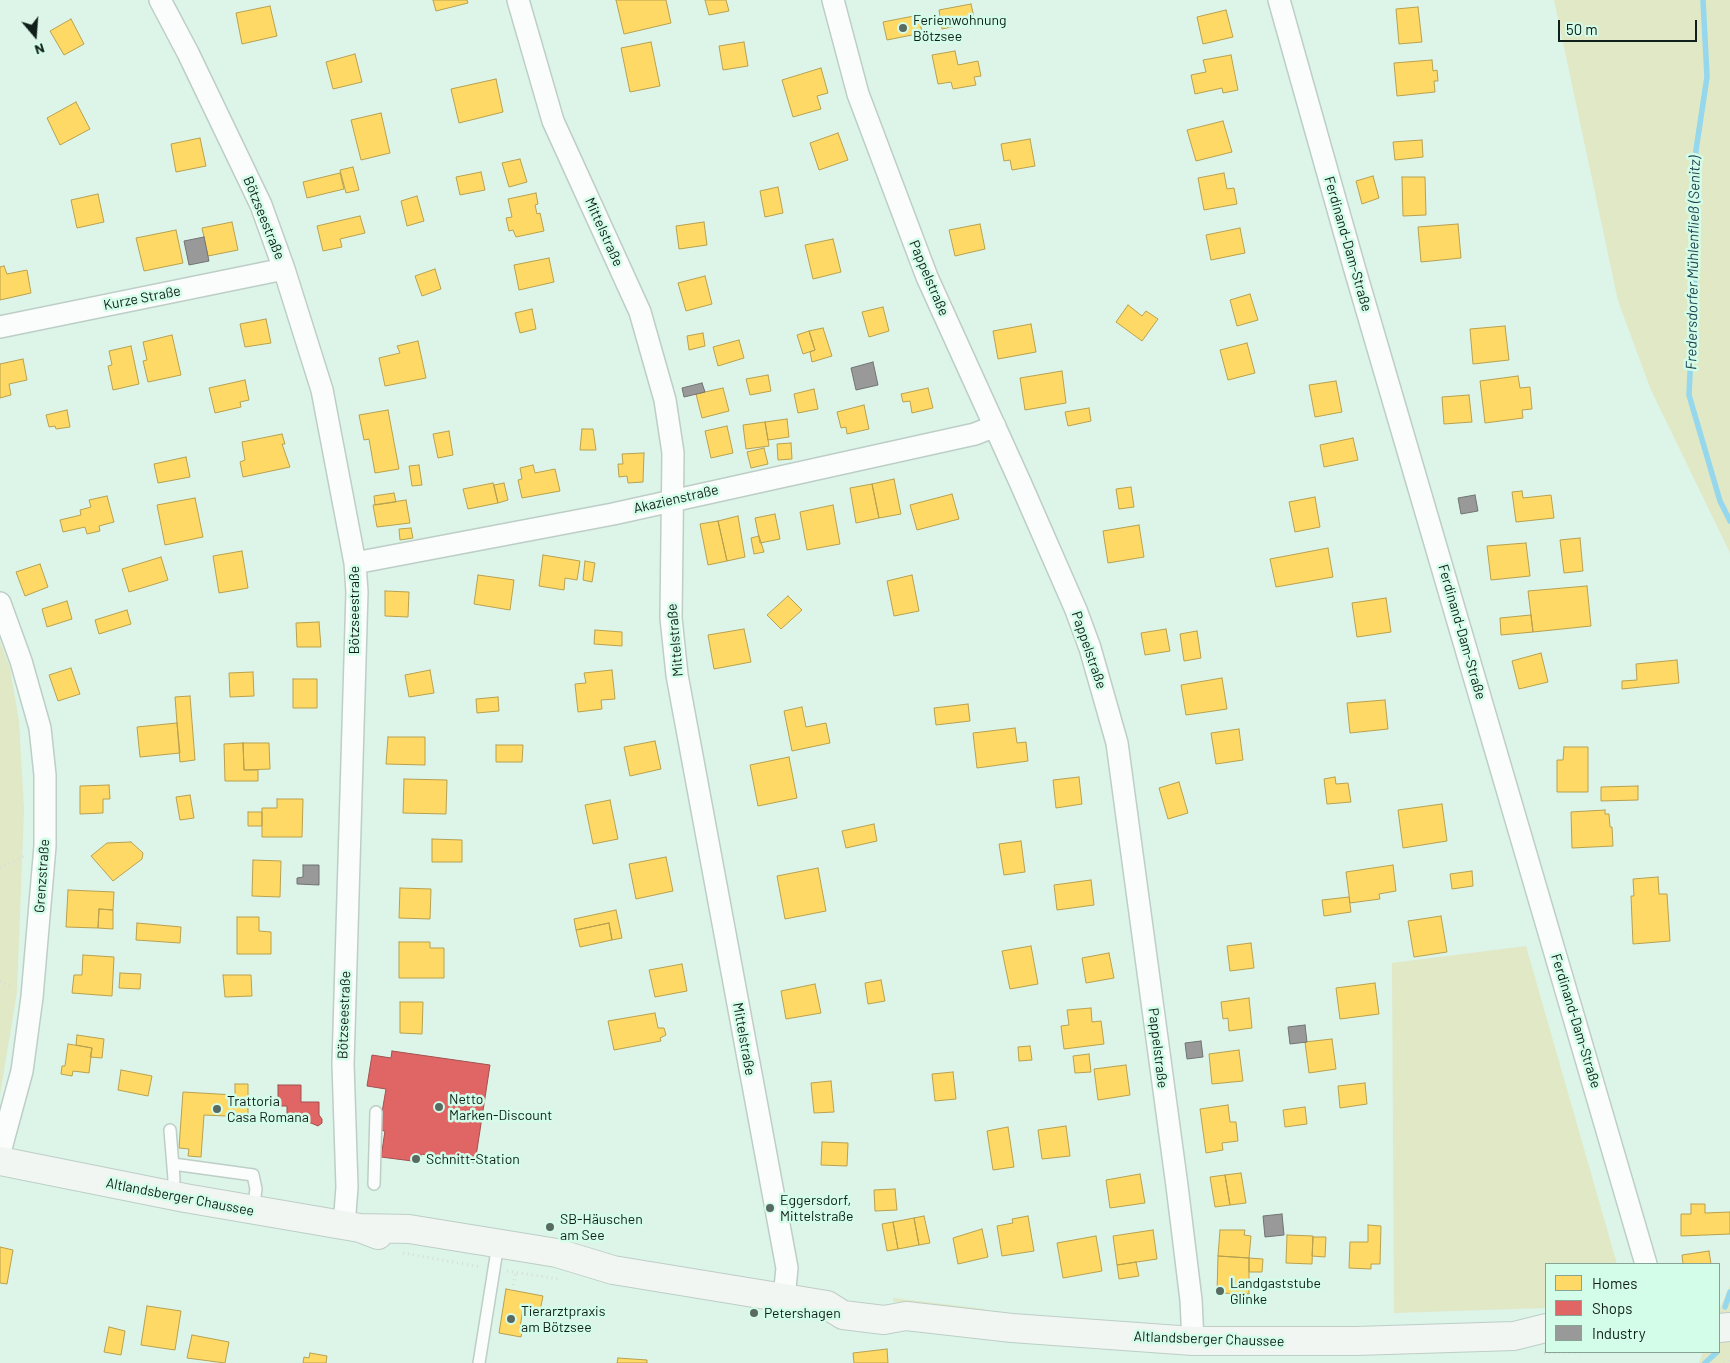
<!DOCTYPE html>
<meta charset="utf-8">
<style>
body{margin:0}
#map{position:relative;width:1730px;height:1363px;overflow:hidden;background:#ddf4e9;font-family:Barlow,sans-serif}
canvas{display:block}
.legend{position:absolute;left:1545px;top:1263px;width:175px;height:90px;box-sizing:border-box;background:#d4fde9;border:1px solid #86a496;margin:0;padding:6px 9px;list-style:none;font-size:15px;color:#101f19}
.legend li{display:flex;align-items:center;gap:10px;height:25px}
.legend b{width:25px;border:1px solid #86a496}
.north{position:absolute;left:10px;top:10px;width:50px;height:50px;-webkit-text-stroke:4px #d4fde9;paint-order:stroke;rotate:162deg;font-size:14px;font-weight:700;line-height:20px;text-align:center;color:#101f19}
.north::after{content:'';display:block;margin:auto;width:18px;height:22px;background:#101f19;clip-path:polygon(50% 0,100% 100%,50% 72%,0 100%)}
.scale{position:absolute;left:1558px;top:20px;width:139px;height:22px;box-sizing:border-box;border:2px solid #101f19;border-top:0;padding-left:6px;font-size:15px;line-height:18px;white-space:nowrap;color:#101f19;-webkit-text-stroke:4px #d4fde9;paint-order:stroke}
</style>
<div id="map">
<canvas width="1730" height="1363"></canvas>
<ul class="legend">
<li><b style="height:14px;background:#ffd966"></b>Homes</li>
<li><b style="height:14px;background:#e06666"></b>Shops</li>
<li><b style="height:14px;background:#999"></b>Industry</li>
</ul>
<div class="north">N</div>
<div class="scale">50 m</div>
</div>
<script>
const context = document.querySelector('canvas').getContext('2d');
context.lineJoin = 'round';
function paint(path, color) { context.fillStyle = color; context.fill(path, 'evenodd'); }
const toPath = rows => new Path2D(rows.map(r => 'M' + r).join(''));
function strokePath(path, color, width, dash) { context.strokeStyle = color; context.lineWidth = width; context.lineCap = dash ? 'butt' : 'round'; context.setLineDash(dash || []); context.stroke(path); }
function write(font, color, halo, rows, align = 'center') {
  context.font = font + ' Barlow,sans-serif'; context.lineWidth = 5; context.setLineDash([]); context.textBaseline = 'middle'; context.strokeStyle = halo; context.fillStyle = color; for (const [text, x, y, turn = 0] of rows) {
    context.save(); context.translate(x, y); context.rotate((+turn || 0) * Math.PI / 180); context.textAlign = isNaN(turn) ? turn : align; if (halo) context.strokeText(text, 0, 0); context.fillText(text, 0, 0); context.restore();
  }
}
paint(toPath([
 [1554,0,1730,0,1730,553,1651,390,1618,301],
 [0,641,10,668,19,721,24,809,17,992,0,1095],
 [1526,946,1617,1264,1546,1264,1546,1308,1394,1313,1392,963],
 [1730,1285,1730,1363,1699,1363,1703,1352,1719,1352,1719,1310],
 [893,1298,985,1309,982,1316,919,1308,893,1301]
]), '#e0e8c6');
const homes = toPath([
 [433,0,467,0,468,3,436,11,433,0],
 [616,0,666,0,671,23,624,34,616,0],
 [705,0,726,0,729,11,709,15,705,0],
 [971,4,975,22,942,29,939,10,971,4],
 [270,6,277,36,242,44,236,13,270,6],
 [1418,7,1422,42,1399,44,1396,9,1418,7],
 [1226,10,1233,37,1203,44,1197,17,1226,10],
 [919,15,922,33,887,40,883,22,919,15],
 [71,19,84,44,64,55,50,31,71,19],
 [651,42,660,86,630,92,621,48,651,42],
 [744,42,748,66,723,70,719,46,744,42],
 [955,51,958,65,978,61,981,76,974,77,976,85,953,89,951,82,938,84,932,55,955,51],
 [355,54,362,82,333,89,326,62,355,54],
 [1231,55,1238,90,1223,93,1222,88,1195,94,1191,75,1206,72,1203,60,1231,55],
 [1432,60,1433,71,1437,70,1438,81,1434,81,1435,92,1397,96,1394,63,1432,60],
 [821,68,828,93,817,96,821,109,793,117,782,80,821,68],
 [496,79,503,112,459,123,451,89,496,79],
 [76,102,90,129,60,145,47,118,76,102],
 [381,113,390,153,361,160,351,120,381,113],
 [1223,121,1232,152,1196,161,1187,130,1223,121],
 [838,133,848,160,819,170,810,143,838,133],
 [200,138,206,166,176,172,171,144,200,138],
 [1030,139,1035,166,1012,170,1010,160,1004,161,1001,144,1030,139],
 [1422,140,1423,157,1395,160,1393,142,1422,140],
 [520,159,527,182,509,187,502,163,520,159],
 [353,167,359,190,346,193,340,170,353,167],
 [481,172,485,190,460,195,456,177,481,172],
 [340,173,344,189,307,198,303,182,340,173],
 [1224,173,1227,189,1234,188,1237,204,1204,210,1198,178,1224,173],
 [1373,176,1379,198,1362,204,1356,181,1373,176],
 [1402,177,1425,177,1426,215,1403,216,1402,177],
 [778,187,783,213,765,217,760,191,778,187],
 [536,193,538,204,535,205,537,214,540,213,544,231,516,237,513,230,509,231,506,218,512,217,508,199,536,193],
 [98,194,104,222,77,228,71,200,98,194],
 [417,196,424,221,407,226,401,201,417,196],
 [360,216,365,233,340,239,342,247,323,251,317,226,360,216],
 [232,222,238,250,208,256,202,228,232,222],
 [704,222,707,245,679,249,676,226,704,222],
 [980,224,985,249,955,256,949,230,980,224],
 [1458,224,1461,258,1421,262,1418,227,1458,224],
 [1240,228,1245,253,1211,260,1206,235,1240,228],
 [176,230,183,263,144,271,136,238,176,230],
 [833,239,841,272,813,279,805,245,833,239],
 [549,258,554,282,519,290,514,265,549,258],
 [4,266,7,274,27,270,31,293,0,300,0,267,4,266],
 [435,269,441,289,422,296,415,276,435,269],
 [705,276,712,304,686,311,678,283,705,276],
 [1250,294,1258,320,1237,326,1230,300,1250,294],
 [1128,305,1142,316,1146,311,1158,319,1142,341,1116,322,1128,305],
 [883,307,889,331,869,337,862,312,883,307],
 [532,309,536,329,520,333,515,313,532,309],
 [266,319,271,343,245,347,240,324,266,319],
 [1031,324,1036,352,998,359,993,331,1031,324],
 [1505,326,1509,360,1473,364,1470,329,1505,326],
 [823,328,832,356,812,362,810,352,815,350,809,331,823,328],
 [809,331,815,350,803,354,797,335,809,331],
 [703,333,705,346,689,350,687,336,703,333],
 [172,335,181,375,148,382,143,361,147,360,143,342,172,335],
 [739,340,744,358,718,366,713,347,739,340],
 [418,341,426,378,385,386,379,358,400,353,397,346,418,341],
 [1247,343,1255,373,1228,380,1220,350,1247,343],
 [131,346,139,384,113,390,108,366,112,365,109,351,131,346],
 [23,359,27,380,9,384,11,395,0,398,0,364,23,359],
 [1062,371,1066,403,1025,410,1020,378,1062,371],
 [768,375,771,391,750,395,746,379,768,375],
 [1518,376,1520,388,1530,387,1532,409,1522,410,1523,418,1485,423,1480,381,1518,376],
 [245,380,249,400,240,402,241,407,215,413,209,388,245,380],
 [1336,381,1342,412,1315,417,1309,385,1336,381],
 [723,388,729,411,702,418,696,394,723,388],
 [928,388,933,408,912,413,910,401,903,402,901,394,928,388],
 [814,389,818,409,798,413,794,394,814,389],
 [1469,395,1472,422,1444,424,1442,397,1469,395],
 [864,405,869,429,847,434,846,427,841,428,837,412,864,405],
 [1089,408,1091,421,1068,426,1065,412,1089,408],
 [67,410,70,427,56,429,55,426,49,427,46,415,67,410],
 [388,410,399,469,375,473,369,439,364,440,359,415,388,410],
 [787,419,789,437,768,440,765,422,787,419],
 [765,422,769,446,746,449,743,425,765,422],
 [727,426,733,453,711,458,705,431,727,426],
 [582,429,593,429,596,450,580,450,582,429],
 [449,431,453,455,438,458,433,434,449,431],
 [282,434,285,444,282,444,290,467,243,477,240,462,245,460,242,442,282,434],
 [1353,438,1358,460,1324,467,1320,445,1353,438],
 [791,443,792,459,778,460,777,444,791,443],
 [764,448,768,464,751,468,747,452,764,448],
 [644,453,643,482,628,483,627,476,619,477,618,464,623,464,622,454,644,453],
 [186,457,190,477,158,483,154,464,186,457],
 [419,465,422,485,412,486,409,466,419,465],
 [533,465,535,473,555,469,560,491,522,498,518,480,522,479,520,468,533,465],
 [894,479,901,514,879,518,872,484,894,479],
 [493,483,498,503,468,509,463,489,493,483],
 [504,483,508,500,498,503,494,485,504,483],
 [872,484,879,518,856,523,850,488,872,484],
 [1131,487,1134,507,1119,509,1116,489,1131,487],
 [1522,491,1523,498,1551,495,1554,518,1516,522,1512,492,1522,491],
 [394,493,396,502,375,505,374,496,394,493],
 [952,494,959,519,917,530,910,505,952,494],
 [107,496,114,522,99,526,100,531,87,534,85,527,63,532,60,520,81,515,80,510,91,507,89,500,107,496],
 [1315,497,1320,527,1295,532,1289,502,1315,497],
 [195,498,203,537,165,545,157,505,195,498],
 [406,500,410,523,377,527,373,505,406,500],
 [833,505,840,544,807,550,800,512,833,505],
 [775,514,780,539,760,543,755,518,775,514],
 [738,516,745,557,727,561,718,521,738,516],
 [718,521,727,561,708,565,700,524,718,521],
 [1139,525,1144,557,1108,563,1103,531,1139,525],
 [411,528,413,538,400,540,399,529,411,528],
 [759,536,764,552,754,554,751,538,759,536],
 [1580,538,1583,571,1564,573,1560,540,1580,538],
 [1526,543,1530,576,1491,580,1487,546,1526,543],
 [1328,548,1333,577,1276,587,1270,559,1328,548],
 [242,551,248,588,219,593,213,556,242,551],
 [543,555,580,561,577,580,565,578,564,590,539,586,543,555],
 [161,557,168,580,129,592,122,569,161,557],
 [585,561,595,563,592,582,583,580,585,561],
 [40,564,48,587,25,596,16,572,40,564],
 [478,575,514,580,510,610,474,604,478,575],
 [912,575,919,611,894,616,887,581,912,575],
 [1587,586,1591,626,1533,632,1528,591,1587,586],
 [385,591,409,592,408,617,385,616,385,591],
 [788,596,802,610,781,629,767,615,788,596],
 [1386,598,1391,632,1357,637,1352,603,1386,598],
 [67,601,72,619,47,627,42,609,67,601],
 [127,610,131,624,99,634,95,620,127,610],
 [1531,615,1533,632,1501,635,1500,618,1531,615],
 [319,622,321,647,297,647,296,623,319,622],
 [744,629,751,662,714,669,708,635,744,629],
 [1166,629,1170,651,1145,655,1141,633,1166,629],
 [595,630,622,632,622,646,594,644,595,630],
 [1197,631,1201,658,1184,661,1180,634,1197,631],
 [1541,653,1548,682,1519,689,1512,661,1541,653],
 [1677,660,1679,683,1622,689,1622,681,1637,680,1636,664,1677,660],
 [71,668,80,694,58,701,49,675,71,668],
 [430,670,434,693,409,697,405,675,430,670],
 [612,670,615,699,601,700,602,709,578,712,575,684,586,683,584,673,612,670],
 [253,672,254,696,230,697,229,673,253,672],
 [1222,678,1227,709,1186,715,1181,685,1222,678],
 [293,679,317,679,317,708,293,708,293,679],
 [190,696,195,760,180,762,175,697,190,696],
 [498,697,499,711,477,713,476,699,498,697],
 [1385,700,1388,729,1350,733,1347,703,1385,700],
 [968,704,970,721,936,725,934,708,968,704],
 [802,707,806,727,826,723,830,743,792,751,784,711,802,707],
 [177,723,180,753,140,757,137,727,177,723],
 [1015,728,1017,743,1026,742,1028,761,977,768,973,733,1015,728],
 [1239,729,1243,760,1216,764,1211,733,1239,729],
 [388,737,425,737,425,765,386,764,388,737],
 [655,741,661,769,630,776,624,747,655,741],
 [243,743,269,743,270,769,244,770,243,743],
 [243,743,244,770,258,770,258,781,225,781,224,744,243,743],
 [496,745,523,745,522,762,496,762,496,745],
 [1564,747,1588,747,1588,792,1557,792,1557,760,1563,760,1564,747],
 [789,757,797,798,758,806,750,765,789,757],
 [1079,777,1082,804,1056,808,1053,780,1079,777],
 [1335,777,1336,784,1348,783,1351,802,1327,804,1324,779,1335,777],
 [404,779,447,780,446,814,403,813,404,779],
 [1179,782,1188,813,1168,819,1159,788,1179,782],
 [109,785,110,799,103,799,103,813,80,814,80,786,109,785],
 [1638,786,1638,800,1601,801,1601,787,1638,786],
 [190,795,194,818,180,820,176,797,190,795],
 [277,799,303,799,302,837,262,837,262,808,277,808,277,799],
 [610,800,618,839,593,844,585,805,610,800],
 [1442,804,1447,841,1403,848,1398,810,1442,804],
 [1605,810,1605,814,1609,814,1610,827,1612,827,1613,846,1572,848,1571,812,1605,810],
 [248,812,262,812,262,826,248,826,248,812],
 [874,824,877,841,846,848,842,831,874,824],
 [432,839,462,840,462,862,432,862,432,839],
 [1021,841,1025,872,1004,875,999,844,1021,841],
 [131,842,143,853,142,859,113,881,91,856,107,843,131,842],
 [666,857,673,891,636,899,629,864,666,857],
 [253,860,281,861,280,897,252,896,253,860],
 [1393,865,1396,891,1379,894,1380,899,1350,903,1346,872,1393,865],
 [818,868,826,911,785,919,777,876,818,868],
 [1472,871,1473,886,1452,889,1450,874,1472,871],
 [1658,877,1659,894,1667,894,1670,941,1633,944,1631,896,1634,896,1633,879,1658,877],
 [1091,880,1094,905,1057,910,1054,885,1091,880],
 [400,888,431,889,430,919,399,918,400,888],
 [68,890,114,892,113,910,99,909,98,928,66,927,68,890],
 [1349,897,1351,912,1324,916,1322,900,1349,897],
 [99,909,113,910,113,929,98,928,99,909],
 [616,910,622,938,612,940,609,923,576,930,574,919,616,910],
 [1441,916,1447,952,1414,957,1408,921,1441,916],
 [237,917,259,917,259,931,271,932,271,954,237,954,237,917],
 [137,923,181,927,180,943,136,940,137,923],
 [609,923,612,940,580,947,576,930,609,923],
 [399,942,430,942,430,948,444,948,444,978,399,978,399,942],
 [1251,943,1254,968,1230,971,1227,946,1251,943],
 [1031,946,1038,984,1010,989,1002,951,1031,946],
 [1109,953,1114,978,1086,983,1082,958,1109,953],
 [83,955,114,957,112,996,72,993,74,975,82,975,83,955],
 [682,964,687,991,655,997,649,970,682,964],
 [120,973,141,974,140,989,119,988,120,973],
 [223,975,251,975,252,996,225,997,223,975],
 [881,980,885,1001,868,1004,865,983,881,980],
 [1375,983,1379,1014,1340,1019,1336,988,1375,983],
 [815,984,821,1013,786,1019,781,991,815,984],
 [1249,998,1252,1028,1229,1031,1228,1018,1223,1019,1221,1002,1249,998],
 [400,1002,423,1002,422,1034,400,1033,400,1002],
 [1091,1008,1092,1022,1101,1021,1104,1044,1064,1049,1061,1026,1069,1025,1067,1010,1091,1008],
 [655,1013,658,1028,664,1028,666,1035,660,1038,661,1041,614,1050,608,1021,655,1013],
 [77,1035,104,1039,102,1058,90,1057,92,1048,76,1045,77,1035],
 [1332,1039,1336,1069,1309,1073,1305,1042,1332,1039],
 [68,1044,92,1048,89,1073,73,1071,72,1076,61,1074,62,1066,65,1066,68,1044],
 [1030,1046,1032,1060,1019,1061,1018,1047,1030,1046],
 [1239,1050,1243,1081,1212,1084,1209,1054,1239,1050],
 [1089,1054,1091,1072,1075,1073,1073,1056,1089,1054],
 [1126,1065,1130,1095,1098,1100,1094,1069,1126,1065],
 [121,1070,152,1076,148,1096,118,1090,121,1070],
 [953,1072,956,1099,935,1101,932,1074,953,1072],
 [831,1081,834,1112,814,1113,811,1083,831,1081],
 [1365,1083,1367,1104,1340,1108,1338,1086,1365,1083],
 [235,1084,248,1084,248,1117,204,1115,201,1157,188,1156,189,1149,179,1148,183,1092,235,1095,235,1084],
 [1228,1105,1230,1122,1236,1122,1238,1141,1222,1143,1223,1150,1206,1153,1200,1109,1228,1105],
 [1305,1107,1307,1124,1285,1127,1283,1110,1305,1107],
 [1066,1126,1070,1156,1042,1159,1038,1130,1066,1126],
 [1008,1127,1014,1167,993,1170,987,1131,1008,1127],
 [822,1142,848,1143,847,1166,821,1165,822,1142],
 [1241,1173,1246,1203,1230,1205,1225,1175,1241,1173],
 [1140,1174,1145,1203,1110,1208,1106,1180,1140,1174],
 [1225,1175,1230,1205,1215,1207,1210,1177,1225,1175],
 [895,1189,897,1210,875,1211,874,1190,895,1189],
 [1691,1204,1705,1204,1705,1213,1730,1212,1730,1234,1681,1236,1681,1214,1691,1214,1691,1204],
 [924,1216,930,1243,919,1245,914,1218,924,1216],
 [1028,1216,1034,1251,1002,1256,997,1226,1013,1223,1012,1219,1028,1216],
 [914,1218,919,1245,898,1249,893,1222,914,1218],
 [893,1222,898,1249,887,1251,882,1224,893,1222],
 [1368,1225,1381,1226,1380,1264,1371,1264,1371,1269,1349,1268,1350,1242,1368,1242,1368,1225],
 [982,1229,988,1257,958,1264,953,1238,982,1229],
 [1153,1230,1157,1259,1117,1265,1113,1236,1153,1230],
 [1220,1230,1245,1230,1244,1235,1251,1236,1249,1258,1218,1256,1220,1230],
 [1287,1235,1313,1236,1312,1264,1286,1263,1287,1235],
 [1096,1236,1102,1271,1063,1278,1057,1243,1096,1236],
 [1313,1237,1326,1237,1325,1257,1312,1256,1313,1237],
 [0,1247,13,1250,7,1284,0,1283,0,1247],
 [1709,1251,1711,1264,1683,1264,1682,1255,1709,1251],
 [1218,1256,1249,1258,1249,1294,1217,1293,1218,1256],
 [1249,1258,1263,1259,1262,1272,1249,1272,1249,1258],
 [1136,1262,1139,1276,1119,1279,1117,1265,1136,1262],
 [506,1289,543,1296,540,1311,523,1308,520,1328,523,1328,521,1337,499,1333,506,1289],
 [147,1306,181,1311,175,1350,141,1345,147,1306],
 [109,1327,125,1331,121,1355,104,1352,109,1327],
 [192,1335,229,1342,225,1363,187,1358,192,1335],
 [887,1349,888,1363,854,1363,853,1353,887,1349],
 [310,1353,327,1356,326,1363,303,1363,304,1357,309,1358,310,1353],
 [618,1358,647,1360,647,1363,617,1363,618,1358]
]);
paint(homes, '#ffd966');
strokePath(homes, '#b7a14f', 1);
const shops = toPath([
 [392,1051,490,1065,475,1163,421,1154,420,1162,381,1157,385,1131,379,1130,386,1089,367,1086,372,1055,391,1058,392,1051],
 [278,1085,301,1085,301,1102,319,1102,319,1115,322,1119,322,1123,318,1126,311,1123,287,1123,287,1106,278,1106,278,1085]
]);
paint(shops, '#e06666');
strokePath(shops, '#a2514f', 1);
const industry = toPath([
 [204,237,209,261,189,265,184,241,204,237],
 [873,362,878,385,856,390,851,368,873,362],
 [702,383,705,392,684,397,682,388,702,383],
 [1475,495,1478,511,1461,514,1458,498,1475,495],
 [303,865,319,865,319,885,297,884,297,878,303,877,303,865],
 [1305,1025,1307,1042,1290,1044,1288,1027,1305,1025],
 [1201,1041,1203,1057,1187,1059,1185,1043,1201,1041],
 [1282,1214,1284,1235,1265,1237,1263,1216,1282,1214]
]);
paint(industry, '#999');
strokePath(industry, '#707473', 1);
strokePath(toPath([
 [1703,0,1707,77,1696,150,1695,266,1689,395,1720,501,1730,521],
 [1725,1307,1730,1292],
 [1705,1363,1717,1352]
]), '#95d7ec', 5.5);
const service = toPath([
 [170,1130,174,1179,172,1196],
 [173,1164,253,1175,256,1189,253,1211],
 [374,1184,376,1112],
 [479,1363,498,1244]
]);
const minor = toPath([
 [160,0,188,53,261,205,284,269,322,390,355,563,357,592,343,1064,347,1187,344,1226],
 [518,0,553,121,640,312,665,400,673,453,671,618,677,675,787,1268,784,1298],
 [833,0,858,94,927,277,1020,482,1076,610,1090,648,1117,743,1177,1186,1191,1300,1193,1341],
 [1279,0,1355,270,1646,1264],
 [0,327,284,269],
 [355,563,613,514,975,434,995,426],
 [0,603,21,661,40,728,45,775,45,846,32,997,22,1071,0,1152]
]);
const secondary = toPath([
 [0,1161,185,1198,360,1228,378,1235],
 [360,1228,409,1229,557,1253,613,1270,827,1305,843,1315,884,1320,906,1316,1012,1328,1193,1341,1356,1341,1514,1336,1546,1328],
 [1719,1328,1730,1327]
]);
strokePath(service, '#bdcec6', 14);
strokePath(minor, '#bdcec6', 24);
strokePath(secondary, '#bdcec6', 30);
strokePath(toPath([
 [0,868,24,856],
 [0,981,13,988],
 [403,1253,481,1267],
 [507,1271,558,1279],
 [512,1290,516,1272],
 [1544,1353,1582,1352],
 [1724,1363,1730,1359]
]), '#d6ddda', 3, [1, 4]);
strokePath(service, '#fafdfc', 11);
strokePath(minor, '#fafdfc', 21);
strokePath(secondary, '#f1f6f2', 28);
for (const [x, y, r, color] of [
 [903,28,5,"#586a62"],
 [439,1107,5,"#586a62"],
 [217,1109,5,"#586a62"],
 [416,1159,5,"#586a62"],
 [770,1208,5,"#586a62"],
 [550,1227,5,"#586a62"],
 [1220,1291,5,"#586a62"],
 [754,1313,5,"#586a62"],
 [511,1319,5,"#586a62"]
]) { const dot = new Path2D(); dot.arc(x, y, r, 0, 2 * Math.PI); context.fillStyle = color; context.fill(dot); strokePath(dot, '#d4fde9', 2); }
write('14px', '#101f19', '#d4fde9', [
 ["Ferienwohnung",913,20],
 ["Bötzsee",913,36],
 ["Netto",449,1099],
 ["Marken-Discount",449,1115],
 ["Trattoria",227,1101],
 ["Casa Romana",227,1117],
 ["Schnitt-Station",426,1159],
 ["Eggersdorf,",780,1200],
 ["Mittelstraße",780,1216],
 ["SB-Häuschen",560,1219],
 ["am See",560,1235],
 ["Landgaststube",1230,1283],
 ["Glinke",1230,1299],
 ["Tierarztpraxis",521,1311],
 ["am Bötzsee",521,1327],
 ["Petershagen",764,1313]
], 'left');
write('14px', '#101f19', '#d4fde9', [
 ["Bötzseestraße",264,218,68],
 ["Mittelstraße",604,232,66],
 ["Ferdinand-Dam-Straße",1348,244,74],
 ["Pappelstraße",929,278,67],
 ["Kurze Straße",142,298,-11],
 ["Akazienstraße",676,499,-13],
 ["Bötzseestraße",354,610,-90],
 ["Ferdinand-Dam-Straße",1462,632,74],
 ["Mittelstraße",675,640,-95],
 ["Pappelstraße",1089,650,71],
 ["Grenzstraße",42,876,-86],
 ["Bötzseestraße",344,1015,-88],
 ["Ferdinand-Dam-Straße",1576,1021,73],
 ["Mittelstraße",744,1039,80],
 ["Pappelstraße",1158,1048,83],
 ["Altlandsberger Chaussee",180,1197,11],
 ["Altlandsberger Chaussee",1209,1339,2]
]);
write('italic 15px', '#1a3f4f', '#d4fde9', [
 ["Fredersdorfer Mühlenfließ (Senitz)",1693,263,-89]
]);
</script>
